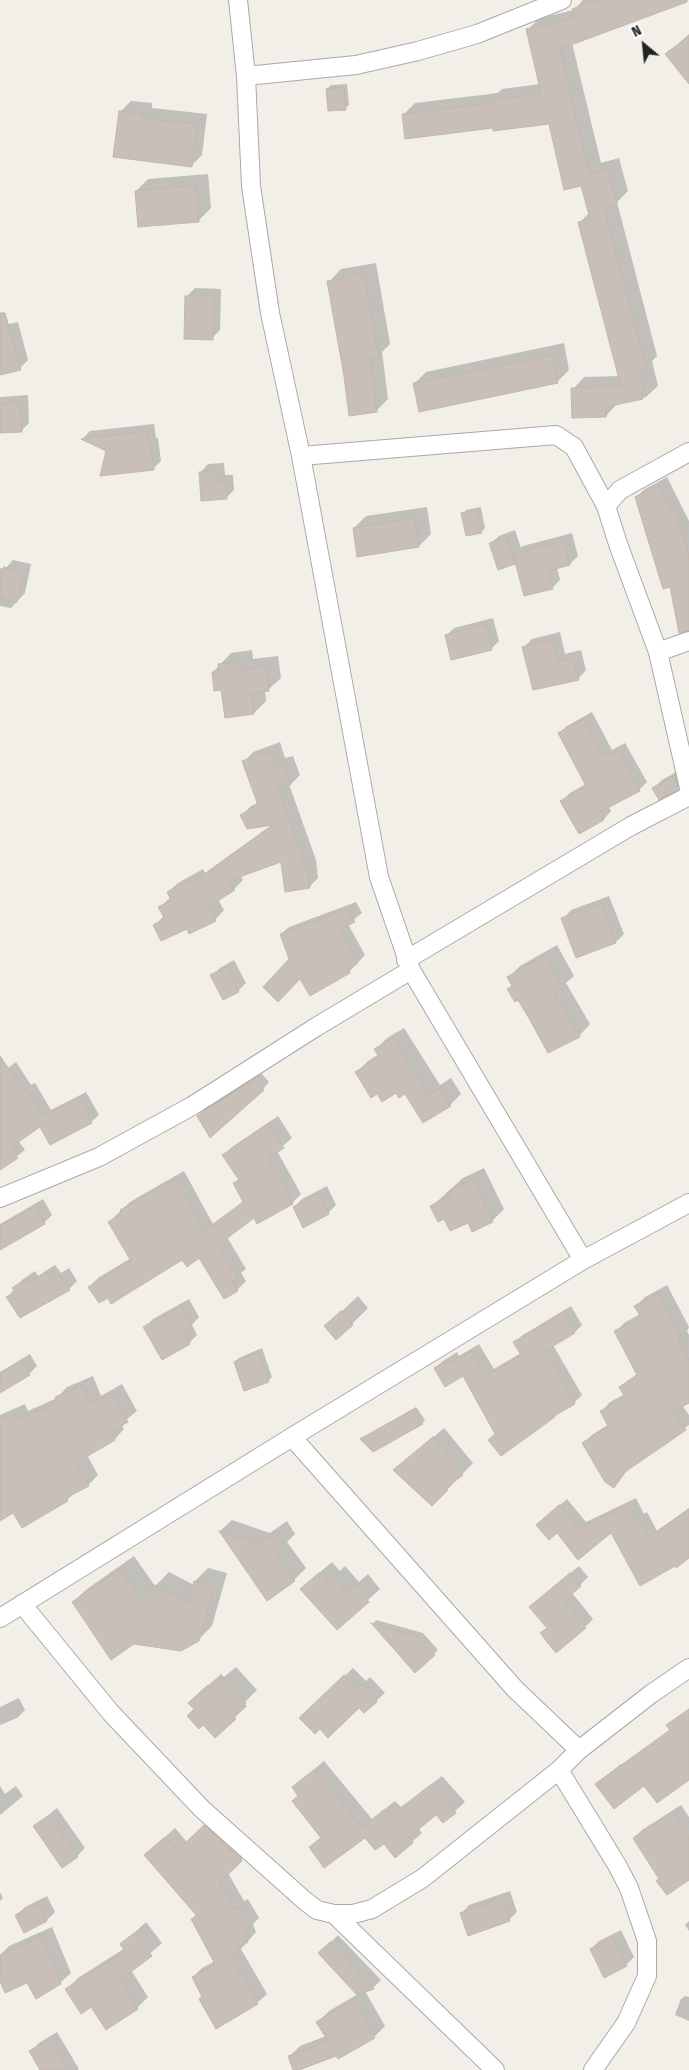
<!DOCTYPE html>
<style>
body{margin:0}
#map{position:relative;width:689px;height:2070px;overflow:hidden;background:#f2efe9;font-family:"Fira Sans Condensed",sans-serif}
canvas{display:block}
.north{position:absolute;left:619px;top:20px;width:50px;height:50px;-webkit-text-stroke:4px #fff;paint-order:stroke;rotate:332deg;font-size:14px;font-weight:700;line-height:20px;text-align:center;color:#222}
.north::after{content:'';display:block;margin:auto;width:18px;height:22px;background:#222;clip-path:polygon(50% 0,100% 100%,50% 72%,0 100%)}
</style>
<div id="map">
<canvas width="689" height="2070"></canvas>
<div class="north">N</div>
</div>
<script>
const context = document.querySelector('canvas').getContext('2d');
context.lineJoin = 'round';
function paint(path, color) { context.fillStyle = color; context.fill(path, 'evenodd'); }
const toPath = rows => new Path2D(rows.map(r => 'M' + r).join(''));
function strokePath(path, color, width, dash) { context.strokeStyle = color; context.lineWidth = width; context.lineCap = dash ? 'butt' : 'round'; context.setLineDash(dash || []); context.stroke(path); }
paint(toPath([
 [583,0,673,0,572,43,601,163,619,158,628,191,617,202,657,356,652,361,658,386,646,397,617,404,606,416,573,389,584,377,619,376,579,223,589,213,582,184,550,123,494,127,403,115,415,103,498,93,502,89,540,84,528,30,539,18,574,10],
 [689,34,689,82,667,54],
 [347,84,349,105,345,108,327,89,331,85],
 [131,101,152,103,152,108,207,114,202,155,191,166,120,112],
 [208,174,211,208,199,220,136,191,148,179],
 [376,263,390,344,382,352,388,399,376,411,329,282,341,269],
 [195,288,221,289,220,330,212,338,187,296],
 [18,322,28,360,20,368,0,374,0,326],
 [564,343,569,370,557,382,414,384,426,372],
 [28,395,29,423,21,431,0,432,0,397],
 [154,424,156,438,158,438,161,461,153,469,83,438,90,431],
 [224,463,225,475,233,475,234,490,226,498,200,473,208,464],
 [667,477,689,521,689,616,671,585,636,497,645,489],
 [427,507,431,534,419,546,354,528,366,516],
 [481,507,485,528,482,531,463,514,466,510],
 [515,530,521,548,523,546,572,533,578,556,570,564,557,567,560,580,552,588,516,562,515,563,490,544,499,536],
 [13,560,31,564,25,593,11,608,0,606,0,568,5,569],
 [493,618,499,641,491,649,446,636,454,628],
 [560,632,565,654,581,650,586,670,578,679,524,647,532,639],
 [252,650,253,659,278,656,281,678,268,690,265,690,266,701,254,713,222,688,213,672,231,653],
 [592,712,612,750,625,743,647,782,639,790,608,806,611,811,604,819,579,833,562,801,570,793,586,784,559,733,567,726],
 [280,742,285,758,293,756,300,775,291,784,289,784,316,860,318,878,309,887,282,860,240,875,243,880,234,889,218,899,224,910,215,920,187,928,155,925,164,916,159,908,171,897,168,892,178,883,203,869,205,873,273,824,241,816,251,806,259,802,244,762,253,752],
 [683,768,686,780,678,788,659,798,654,788,662,780],
 [609,896,624,934,616,942,577,956,563,919,571,910],
 [356,902,362,913,348,924,365,955,349,972,301,977,291,959,281,934,289,927],
 [557,945,574,976,566,983,590,1024,579,1036,518,998,509,989,513,985,509,977,520,966],
 [234,960,246,983,238,991,212,976,220,968],
 [404,1028,440,1085,451,1078,461,1094,450,1105,406,1092,377,1093,357,1072,368,1061,379,1054,376,1049,387,1038],
 [16,1062,31,1085,35,1083,51,1110,86,1092,99,1115,91,1122,41,1125,18,1140,25,1150,0,1169,0,1074],
 [261,1073,269,1082,263,1089,198,1116,205,1109],
 [278,1116,292,1138,277,1151,301,1194,292,1203,258,1222,254,1216,227,1237,246,1269,241,1273,246,1281,237,1290,224,1297,200,1256,182,1258,108,1296,89,1287,98,1278,131,1258,109,1222,130,1202,147,1192,184,1171,213,1224,244,1201,235,1183,239,1178,224,1156,232,1147],
 [484,1168,504,1209,492,1221,469,1221,445,1218,432,1206,463,1178],
 [327,1186,336,1205,328,1213,294,1207,302,1199],
 [43,1199,52,1215,44,1223,0,1249,0,1224],
 [55,1265,61,1273,69,1268,77,1281,69,1289,8,1297,22,1280,35,1271,38,1276],
 [667,1285,689,1327,687,1331,689,1335,689,1401,682,1405,689,1415,689,1425,629,1468,614,1487,584,1443,592,1435,609,1424,602,1411,610,1402,625,1394,620,1387,638,1373,616,1332,624,1323,640,1314,636,1306,645,1297],
 [358,1296,368,1308,352,1324,326,1326],
 [189,1299,199,1317,192,1325,197,1335,189,1343,162,1358,145,1327,153,1319],
 [571,1306,582,1325,575,1332,553,1345,582,1395,574,1403,559,1411,502,1454,497,1433,463,1374,435,1368,443,1361,457,1352,459,1356,479,1344,494,1369,521,1353,515,1342,523,1335],
 [262,1348,272,1377,268,1381,235,1362,239,1358],
 [30,1354,37,1366,29,1374,0,1391,0,1372],
 [93,1376,101,1396,122,1384,137,1411,121,1424,124,1429,115,1439,87,1455,98,1475,88,1485,74,1493,67,1500,14,1512,0,1519,0,1415,25,1404,28,1411,57,1398,67,1387],
 [416,1407,425,1420,422,1423,361,1439],
 [444,1428,473,1463,443,1494,395,1470],
 [636,1498,644,1514,647,1512,657,1531,689,1508,689,1557,611,1531,557,1531,537,1525,567,1499,586,1522],
 [232,1520,270,1533,287,1521,295,1534,287,1542,306,1568,294,1580,267,1599,220,1531],
 [134,1556,155,1586,169,1572,194,1585,195,1581,208,1568,227,1573,212,1626,198,1640,73,1602,87,1589],
 [332,1562,340,1571,345,1566,359,1582,368,1574,380,1589,337,1628,314,1577],
 [579,1566,588,1577,572,1593,593,1619,585,1627,542,1633,548,1627,539,1599],
 [376,1620,423,1633,438,1650,415,1671,373,1624],
 [236,1667,257,1690,244,1703,247,1706,215,1736,195,1709,202,1691,221,1674,224,1677],
 [353,1668,366,1681,370,1677,385,1693,364,1712,360,1706,320,1727,301,1718],
 [19,1698,25,1710,17,1718,0,1725,0,1707],
 [689,1725,689,1779,644,1784,596,1784,621,1764,622,1766],
 [324,1761,372,1819,395,1801,401,1807,442,1776,465,1802,444,1821,437,1813,418,1828,422,1833,412,1842,384,1842,366,1836,310,1847,321,1837,293,1787],
 [0,1786,5,1794,16,1786,23,1796,0,1815],
 [681,1805,689,1817,689,1878,634,1838,642,1830],
 [57,1808,85,1848,77,1856,35,1826],
 [214,1817,250,1851,228,1873,244,1901,248,1899,259,1918,253,1924,256,1932,241,1949,267,1994,257,2003,203,1997,193,1977,202,1968,215,1961,192,1919,197,1914,145,1855,175,1828,187,1842],
 [510,1891,517,1912,509,1920,461,1914,469,1905],
 [0,1892,3,1898,0,1901],
 [47,1896,55,1912,47,1920,25,1931,17,1915,25,1907],
 [689,1921,689,1931,685,1925],
 [146,1922,162,1943,131,1970,148,1997,137,2008,92,2005,67,1989,78,1978,125,1948,122,1944],
 [52,1927,71,1973,60,1983,0,1978,0,1955,9,1946],
 [621,1930,634,1957,626,1965,591,1949,599,1941],
 [338,1935,381,1980,373,1988,365,1991,385,2026,374,2037,337,2055,295,2070,289,2057,300,2046,326,2036,318,2022,329,2011,358,1994,320,1953],
 [685,1996,689,1997,689,2021,675,2015,681,1999],
 [57,2032,79,2069,77,2070,41,2070,31,2051,39,2043]
]), '#0003');
const building = toPath([
 [596,0,687,0,687,2,560,49,589,174,607,169,617,204,604,208,646,368,640,370,645,391,641,392,643,399,606,407,606,417,572,418,571,388,621,387,578,222,590,219,581,186,564,190,549,124,493,131,493,128,405,139,402,114,490,103,490,100,541,93,526,29,576,18,572,9,596,0],
 [689,36,689,84,665,54,689,36],
 [344,87,346,110,328,111,326,89,344,87],
 [119,111,142,113,141,118,197,124,192,167,113,157,119,111],
 [196,185,199,222,138,227,135,191,196,185],
 [364,274,379,357,370,359,377,412,349,416,344,376,327,281,364,274],
 [185,296,214,296,213,340,184,339,185,296],
 [0,313,5,313,21,370,0,375,0,313],
 [552,355,558,383,419,412,413,383,552,355],
 [20,403,22,432,0,433,0,404,20,403],
 [147,431,148,445,151,444,154,470,100,476,106,451,81,439,147,431],
 [216,471,217,483,225,482,227,499,201,501,199,472,216,471],
 [658,485,671,508,675,507,689,556,689,631,679,633,670,587,663,589,635,497,658,485],
 [477,510,482,533,466,536,461,513,477,510],
 [415,518,419,547,357,557,353,528,415,518],
 [507,537,515,564,498,570,489,543,507,537],
 [564,541,570,565,548,571,553,589,524,596,513,554,564,541],
 [4,567,24,572,17,602,0,599,0,583,4,567],
 [486,625,492,650,451,660,445,635,486,625],
 [552,640,557,661,573,658,579,680,533,690,522,647,552,640],
 [240,662,241,670,266,667,269,691,252,693,254,714,225,718,221,690,214,691,212,672,219,671,218,664,240,662],
 [584,719,604,757,617,750,640,791,600,812,604,820,579,834,560,801,586,786,558,733,584,719],
 [270,751,276,767,283,764,291,785,276,783,307,869,310,888,285,892,281,862,228,881,235,890,208,907,216,921,189,934,187,929,161,941,153,925,165,919,158,907,171,900,167,892,193,878,195,881,273,825,247,829,240,815,258,805,242,761,270,751],
 [675,775,678,790,659,800,652,788,675,775],
 [601,903,616,943,576,958,561,918,601,903],
 [348,909,355,922,339,930,358,963,348,969,350,973,310,996,300,979,278,1002,263,987,289,959,280,934,348,909],
 [545,955,563,988,554,993,580,1037,548,1053,530,1020,518,1000,515,1002,507,989,512,986,507,977,545,955],
 [226,967,239,992,223,1000,210,975,226,967],
 [393,1038,428,1096,440,1088,451,1106,423,1123,405,1094,399,1098,396,1093,382,1102,377,1094,371,1098,355,1072,379,1057,374,1049,393,1038],
 [0,1056,24,1091,27,1089,43,1117,79,1098,92,1123,50,1145,40,1127,11,1147,18,1158,0,1170,0,1056],
 [254,1079,264,1090,210,1138,197,1116,254,1079],
 [269,1124,284,1148,268,1158,293,1204,257,1224,254,1218,218,1245,238,1279,232,1282,238,1291,224,1299,199,1258,187,1267,182,1260,111,1304,108,1298,99,1303,88,1287,131,1261,108,1222,122,1214,120,1210,175,1179,204,1231,243,1202,233,1183,239,1180,222,1155,269,1124],
 [472,1179,493,1222,472,1232,468,1223,450,1231,444,1219,438,1222,430,1206,452,1195,450,1190,472,1179],
 [319,1194,329,1214,303,1228,293,1207,319,1194],
 [35,1206,45,1224,0,1250,0,1226,35,1206],
 [47,1272,52,1280,60,1275,70,1290,20,1318,6,1297,15,1292,12,1288,26,1279,29,1283,47,1272],
 [658,1293,682,1338,678,1340,689,1360,689,1403,671,1412,686,1430,625,1472,614,1488,605,1482,582,1443,608,1426,600,1411,625,1397,619,1387,637,1375,614,1331,641,1317,634,1306,658,1293],
 [181,1306,192,1326,183,1331,190,1344,162,1360,143,1327,181,1306],
 [341,1311,353,1325,336,1340,324,1326,341,1311],
 [563,1313,575,1333,545,1351,575,1404,554,1416,555,1417,501,1456,488,1440,495,1434,463,1376,445,1387,434,1368,450,1359,451,1362,471,1351,486,1376,521,1355,513,1342,563,1313],
 [258,1351,269,1382,244,1391,234,1362,258,1351],
 [22,1361,30,1375,0,1393,0,1374,22,1361],
 [83,1385,91,1405,112,1393,128,1422,111,1432,115,1440,76,1463,89,1486,66,1498,68,1501,22,1528,13,1513,0,1521,0,1420,15,1414,18,1420,58,1402,55,1397,83,1385],
 [412,1410,423,1424,373,1452,360,1439,412,1410],
 [433,1437,463,1475,446,1488,448,1490,432,1506,393,1470,433,1437],
 [559,1505,578,1529,628,1505,636,1521,639,1519,649,1537,689,1509,689,1558,676,1568,675,1566,640,1586,611,1533,578,1560,557,1533,549,1540,536,1525,559,1505],
 [219,1531,258,1544,275,1532,285,1546,275,1552,295,1581,267,1601,219,1531],
 [120,1569,144,1604,154,1585,188,1602,194,1581,214,1586,199,1641,181,1651,134,1644,111,1660,72,1602,120,1569],
 [319,1573,327,1583,333,1578,346,1593,355,1585,369,1602,337,1630,300,1589,319,1573],
 [570,1573,581,1586,564,1601,586,1628,556,1653,540,1633,547,1628,529,1607,570,1573],
 [371,1623,419,1637,435,1655,415,1673,371,1623],
 [344,1675,357,1688,362,1684,377,1702,364,1713,359,1708,328,1738,320,1729,315,1734,299,1718,344,1675],
 [223,1678,246,1703,233,1716,236,1719,215,1738,203,1725,199,1729,187,1716,194,1709,188,1703,208,1685,211,1688,223,1678],
 [689,1709,689,1780,657,1803,644,1786,614,1809,595,1784,670,1730,666,1725,689,1709],
 [314,1770,362,1828,385,1809,390,1816,432,1784,456,1813,443,1823,436,1815,409,1837,413,1843,395,1858,384,1844,375,1850,365,1838,324,1868,309,1847,321,1838,292,1801,298,1796,292,1787,314,1770],
 [673,1812,689,1837,689,1880,667,1895,656,1881,659,1879,633,1838,673,1812],
 [48,1816,78,1857,62,1868,33,1826,48,1816],
 [204,1825,242,1861,219,1883,234,1910,239,1907,250,1928,243,1932,248,1942,236,1949,238,1953,231,1957,258,2004,216,2029,199,1999,202,1997,192,1977,215,1964,191,1919,197,1916,144,1855,165,1837,178,1850,204,1825],
 [502,1898,510,1921,468,1936,460,1913,502,1898],
 [38,1903,47,1921,24,1933,15,1915,38,1903],
 [134,1933,152,1956,120,1980,138,2009,106,2030,91,2007,81,2014,65,1989,125,1951,120,1944,134,1933],
 [41,1937,61,1984,36,1999,27,1983,5,1993,0,1981,0,1955,41,1937],
 [613,1937,627,1966,604,1978,590,1949,613,1937],
 [330,1942,374,1989,357,1995,318,1953,330,1942],
 [353,2000,375,2038,338,2059,336,2056,299,2070,293,2070,288,2056,328,2041,316,2022,353,2000],
 [49,2039,67,2070,40,2070,29,2051,49,2039]
]);
paint(building, '#c7bfb8');
strokePath(building, '#c4b6ab', 1);
const minor = toPath([
 [238,0,246,76,251,186,270,313,301,456,379,877,411,970,583,1260],
 [246,76,356,65,418,51,477,34,562,0],
 [689,452,620,490,606,506,618,544,658,652,689,788],
 [301,456,556,435,574,447,606,506],
 [658,652,689,641],
 [406,960,631,826,689,796],
 [0,1198,99,1157,192,1106,316,1027,411,970],
 [292,1437,515,1689,579,1750],
 [22,1604,111,1713,202,1809,304,1900,317,1910,334,1914,353,1914,372,1909,423,1878,559,1770,579,1750,651,1694,689,1668],
 [0,1618,292,1437,583,1260,689,1203],
 [559,1770,617,1865,629,1888,647,1941,647,1976,626,2023,593,2070],
 [334,1914,495,2070]
]);
strokePath(minor, '#a9a9a9', 20);
strokePath(minor, '#fff', 18);
</script>
